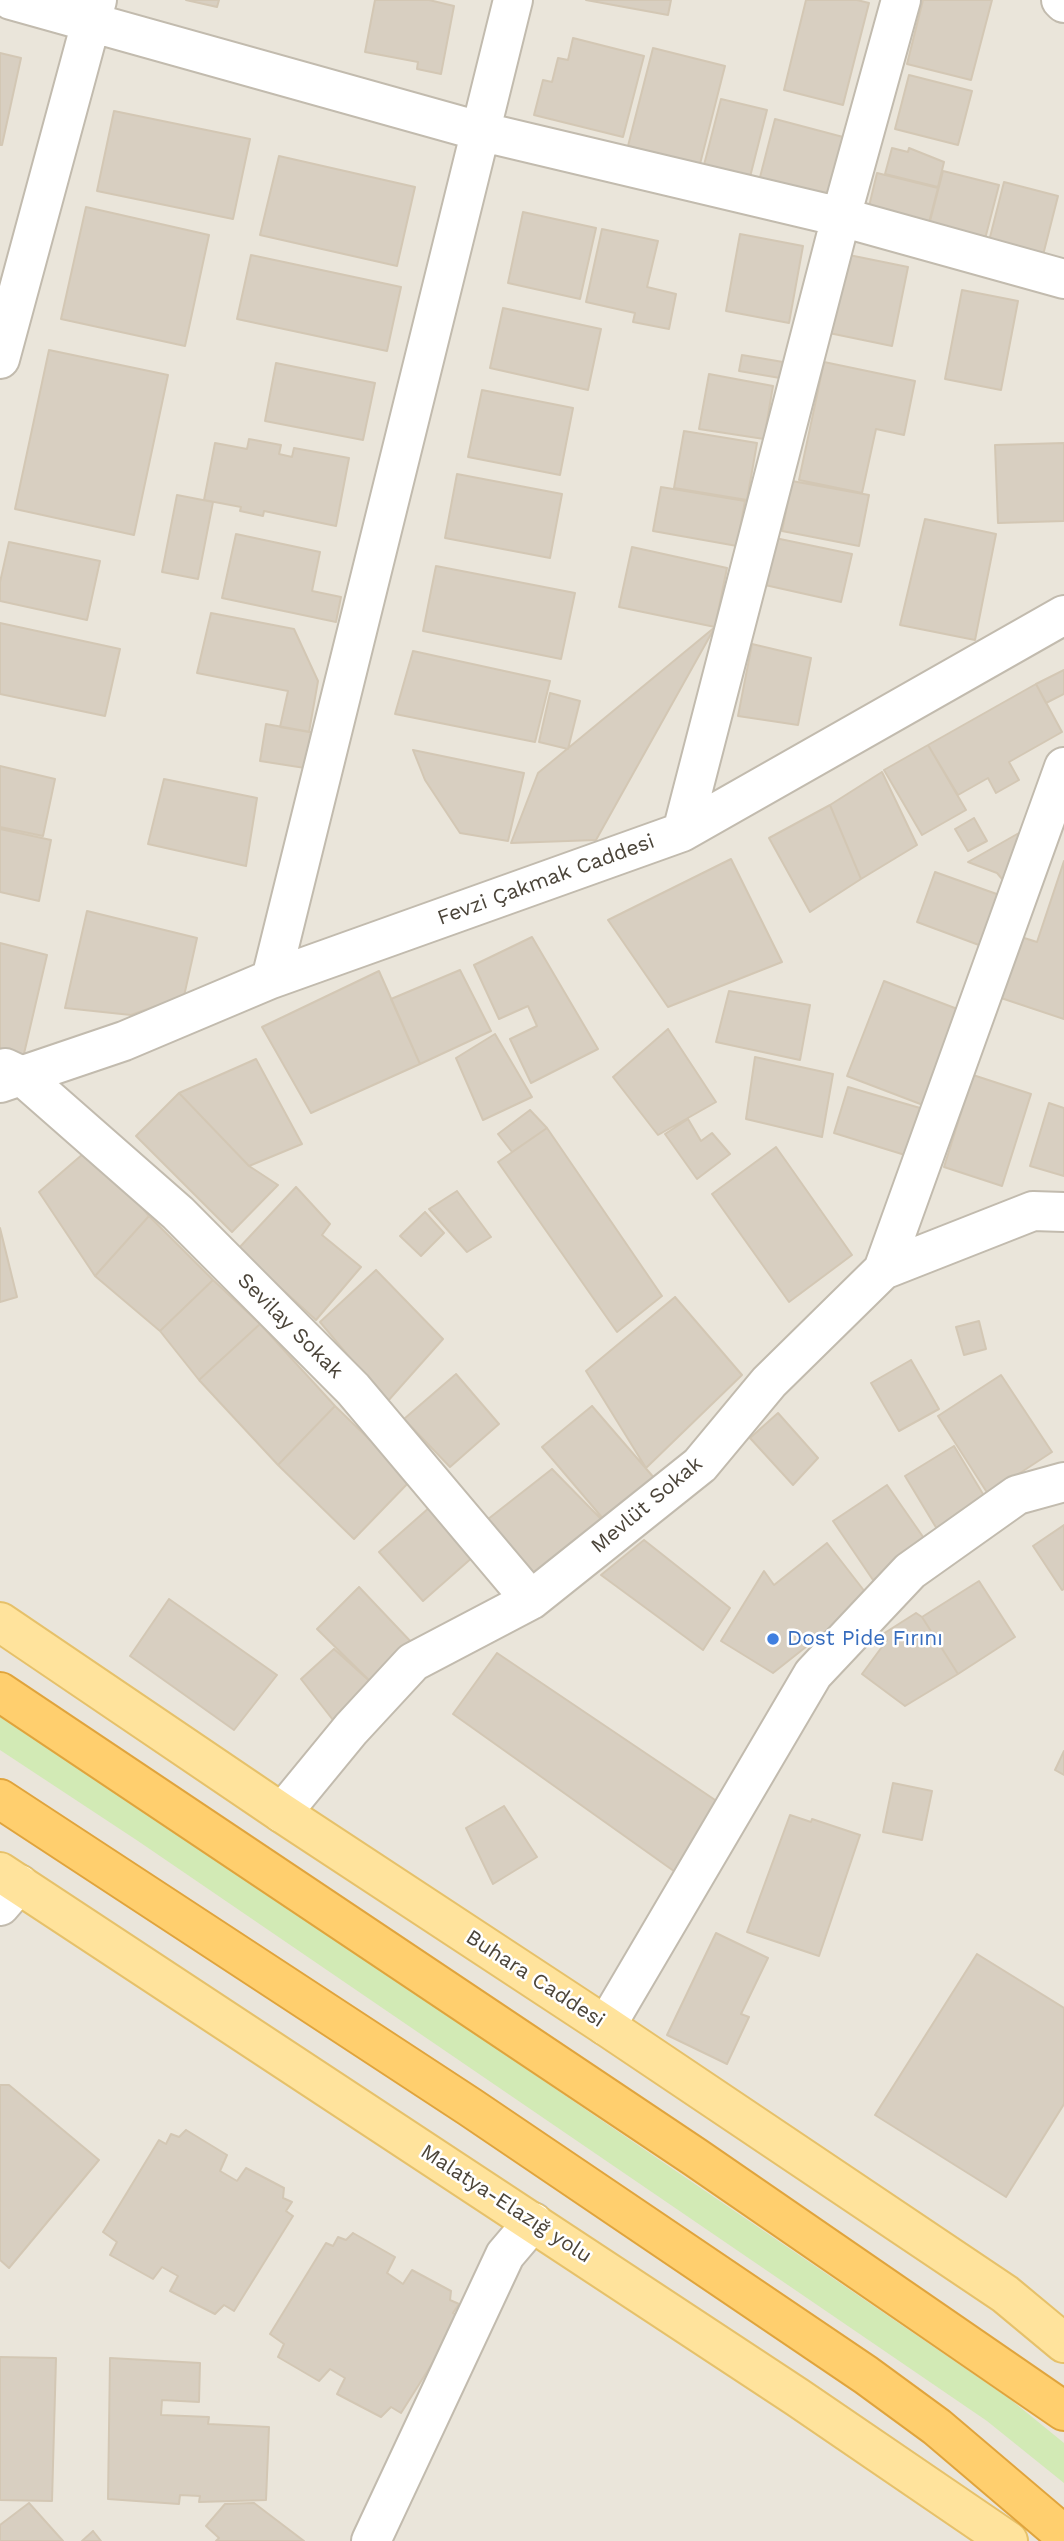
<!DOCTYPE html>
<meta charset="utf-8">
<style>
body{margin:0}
canvas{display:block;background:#f6f3ec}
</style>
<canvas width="1064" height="2541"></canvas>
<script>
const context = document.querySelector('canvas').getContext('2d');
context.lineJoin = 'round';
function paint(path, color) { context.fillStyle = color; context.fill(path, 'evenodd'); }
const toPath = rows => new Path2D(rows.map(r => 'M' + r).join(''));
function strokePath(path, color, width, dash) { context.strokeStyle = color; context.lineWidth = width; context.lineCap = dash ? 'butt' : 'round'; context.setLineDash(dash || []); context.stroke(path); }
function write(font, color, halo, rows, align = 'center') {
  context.font = font + ' "Work Sans",sans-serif'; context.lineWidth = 5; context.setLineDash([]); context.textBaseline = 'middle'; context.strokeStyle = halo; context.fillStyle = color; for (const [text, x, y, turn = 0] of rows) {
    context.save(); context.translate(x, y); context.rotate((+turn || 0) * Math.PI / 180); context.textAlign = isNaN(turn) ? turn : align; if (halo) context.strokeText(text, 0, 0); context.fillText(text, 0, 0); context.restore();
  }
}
paint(toPath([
 [0,0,1064,0,1064,2541,0,2541]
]), '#eae5da');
paint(toPath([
 [0,1715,160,1819,1010,2399,1064,2443,1064,2483,987,2421,138,1841,0,1750]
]), '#d2eab5');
const building = toPath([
 [186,0,219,0,217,7,186,0],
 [375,0,429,0,454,6,441,74,417,69,418,62,365,52,375,0],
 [586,0,671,0,668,15,586,0],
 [806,0,857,0,869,3,843,105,784,90,806,0],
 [923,0,992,0,971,80,907,64,923,0],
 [573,38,644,56,623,137,534,115,543,80,552,82,558,58,568,60,573,38],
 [653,48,725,66,700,164,628,146,653,48],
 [0,53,21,58,2,145,0,145,0,53],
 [909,75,972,91,958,145,895,129,909,75],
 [721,99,767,110,750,177,704,165,721,99],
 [114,111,250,139,233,219,97,191,114,111],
 [775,119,843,137,826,202,758,185,775,119],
 [892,148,908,152,909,148,944,162,938,187,885,174,892,148],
 [279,156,415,187,397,266,260,235,279,156],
 [943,171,999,185,985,239,929,225,943,171],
 [877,173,938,188,926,234,866,219,877,173],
 [1004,182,1058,196,1041,263,987,249,1004,182],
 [86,207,209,235,185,346,61,319,86,207],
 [523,212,596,228,580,299,508,283,523,212],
 [602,229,658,241,647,287,676,294,669,329,633,322,635,313,586,302,602,229],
 [740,234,803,246,789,323,726,311,740,234],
 [844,254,908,267,892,346,829,333,844,254],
 [251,255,401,287,387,351,237,319,251,255],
 [962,290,1018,301,1001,390,945,379,962,290],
 [503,308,601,329,588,390,490,368,503,308],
 [49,350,168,375,134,535,15,509,49,350],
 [742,355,783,362,780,378,739,371,742,355],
 [824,362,915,381,904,435,876,429,862,493,799,480,824,362],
 [276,363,375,383,363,440,265,421,276,363],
 [709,374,773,386,764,439,699,429,709,374],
 [482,390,573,408,560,475,468,457,482,390],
 [684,431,757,443,747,500,674,488,684,431],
 [249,439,281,445,279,454,292,457,294,448,349,458,336,526,264,511,263,516,240,511,241,507,204,500,215,443,247,449,249,439],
 [1064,443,1064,521,998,523,995,445,1064,443],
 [457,474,562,494,550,558,445,538,457,474],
 [792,481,869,495,859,546,782,531,792,481],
 [661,487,745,501,737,546,653,531,661,487],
 [177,495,213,502,198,579,162,572,177,495],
 [925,519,996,534,975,640,900,625,925,519],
 [236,534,320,552,312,591,341,597,336,622,222,598,236,534],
 [775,538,852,554,841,602,765,585,775,538],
 [9,542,100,561,87,620,0,601,0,582,9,542],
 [632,547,727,568,715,627,619,607,632,547],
 [436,566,575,593,561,659,423,631,436,566],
 [211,613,294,629,318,681,309,732,280,727,288,691,197,673,211,613],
 [0,623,120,649,105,716,0,694,0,623],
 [715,627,596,840,511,843,538,773,715,627],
 [752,644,811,658,798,725,738,716,752,644],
 [413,651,550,681,535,742,395,714,413,651],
 [1064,670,1064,694,1046,703,1036,684,1064,670],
 [1036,684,1062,732,1009,762,1019,780,996,793,988,778,958,795,928,745,1036,684],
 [550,693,580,701,568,749,539,742,550,693],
 [266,724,311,732,305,768,260,761,266,724],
 [928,745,966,810,922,835,884,770,928,745],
 [413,750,524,773,508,841,460,833,425,780,413,750],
 [0,766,55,779,43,836,0,827,0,766],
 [882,772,917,845,861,879,830,805,882,772],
 [164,779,257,798,246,866,148,844,164,779],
 [830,805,861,879,810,912,769,838,830,805],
 [974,818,987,841,968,851,955,829,974,818],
 [0,829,51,840,39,901,0,892,0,829],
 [1026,829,1008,886,997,873,968,862,1026,829],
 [731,859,782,962,668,1007,608,920,731,859],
 [1064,861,1064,1019,1001,998,1021,937,1037,942,1064,861],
 [935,872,1005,897,987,948,917,922,935,872],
 [87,911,197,938,184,996,131,1015,65,1008,87,911],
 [532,937,598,1049,531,1083,510,1039,537,1026,528,1006,499,1019,474,965,532,937],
 [0,943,47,955,23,1058,0,1050,0,943],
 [460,970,491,1031,420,1064,391,999,460,970],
 [379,971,420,1064,311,1113,262,1027,379,971],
 [884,981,960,1010,923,1105,847,1076,884,981],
 [729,991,810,1005,800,1060,716,1042,729,991],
 [668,1029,716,1102,658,1135,613,1077,668,1029],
 [495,1034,532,1097,483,1120,456,1058,495,1034],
 [755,1057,833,1074,822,1137,746,1119,755,1057],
 [256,1059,302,1144,249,1166,179,1093,256,1059],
 [973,1075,1031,1094,1002,1186,944,1167,973,1075],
 [848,1087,920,1108,905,1155,834,1133,848,1087],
 [179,1093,249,1166,278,1185,232,1232,136,1136,179,1093],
 [1049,1103,1064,1108,1064,1176,1030,1166,1049,1103],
 [530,1110,547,1128,512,1152,498,1134,530,1110],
 [688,1119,701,1141,712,1133,730,1154,697,1179,665,1134,688,1119],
 [547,1128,662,1296,617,1332,498,1162,547,1128],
 [91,1147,149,1216,95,1276,39,1192,91,1147],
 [776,1147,852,1255,789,1302,712,1194,776,1147],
 [296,1187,330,1224,322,1235,361,1267,316,1320,238,1249,296,1187],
 [457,1191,491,1237,467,1252,429,1209,457,1191],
 [425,1212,444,1233,421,1256,400,1236,425,1212],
 [149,1216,213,1280,160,1331,95,1276,149,1216],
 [0,1228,17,1297,0,1302,0,1228],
 [376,1270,443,1339,387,1402,320,1322,376,1270],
 [213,1280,260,1324,199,1380,160,1331,213,1280],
 [675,1297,742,1375,646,1468,586,1371,675,1297],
 [979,1321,986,1349,964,1355,956,1327,979,1321],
 [260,1324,335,1406,278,1465,199,1380,260,1324],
 [911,1360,939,1409,899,1431,871,1383,911,1360],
 [456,1374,499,1424,450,1467,404,1419,456,1374],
 [1001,1375,1052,1452,988,1494,938,1416,1001,1375],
 [335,1406,411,1480,354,1539,278,1465,335,1406],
 [592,1406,655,1479,605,1521,542,1447,592,1406],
 [778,1413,818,1458,793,1485,750,1438,778,1413],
 [954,1446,989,1504,940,1534,905,1476,954,1446],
 [552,1469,602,1520,532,1582,483,1523,552,1469],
 [887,1485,928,1544,873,1580,833,1521,887,1485],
 [430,1507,474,1556,423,1601,379,1552,430,1507],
 [1064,1525,1064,1589,1062,1590,1033,1546,1064,1525],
 [644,1540,730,1608,703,1650,601,1575,644,1540],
 [827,1543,869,1597,773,1673,721,1641,764,1571,774,1585,827,1543],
 [979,1581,1015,1637,958,1674,922,1617,979,1581],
 [359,1587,413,1644,375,1686,317,1629,359,1587],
 [169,1599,277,1675,234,1730,130,1656,169,1599],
 [916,1613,922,1617,958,1674,905,1706,862,1674,887,1640,883,1634,916,1613],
 [334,1649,375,1686,340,1729,301,1679,334,1649],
 [497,1653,727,1808,678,1874,453,1714,497,1653],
 [1064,1751,1064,1775,1055,1770,1064,1751],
 [893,1783,932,1791,922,1840,883,1832,893,1783],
 [504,1806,537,1857,493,1884,466,1828,504,1806],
 [790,1815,811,1822,812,1819,860,1835,819,1956,747,1932,790,1815],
 [716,1933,768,1958,741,2014,749,2017,727,2064,667,2035,716,1933],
 [977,1954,1064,2008,1064,2104,1006,2197,875,2115,977,1954],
 [0,2085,9,2085,99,2160,9,2268,0,2260,0,2085],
 [186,2130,227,2155,220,2171,237,2181,246,2168,284,2188,283,2198,292,2202,286,2211,293,2216,234,2311,224,2305,215,2314,170,2291,178,2276,162,2267,153,2279,110,2255,117,2242,103,2232,159,2140,166,2144,171,2134,179,2137,186,2130],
 [353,2233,395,2257,387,2273,403,2284,412,2270,451,2291,450,2300,459,2304,453,2313,461,2318,401,2413,391,2407,381,2417,337,2394,345,2378,330,2369,319,2381,278,2357,284,2344,270,2334,326,2243,333,2246,338,2237,346,2240,353,2233],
 [0,2357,56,2358,52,2501,0,2500,0,2357],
 [110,2358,200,2363,199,2402,162,2400,161,2415,209,2417,208,2424,269,2427,266,2500,199,2502,200,2496,180,2495,179,2504,108,2499,110,2358],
 [29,2503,63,2541,0,2541,0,2525,29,2503],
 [254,2503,304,2541,216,2541,219,2538,206,2526,225,2504,254,2503],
 [93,2531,101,2541,82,2541,93,2531]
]);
paint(building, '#d8cfc1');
strokePath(building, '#d3c7b4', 2);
const minor = toPath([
 [11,0,483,132,841,217,682,832],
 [901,0,841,217,1064,279],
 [1061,0,1064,3],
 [0,359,97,0],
 [271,979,513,0],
 [5,1068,22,1076,178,1213,353,1389,531,1600],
 [0,1083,124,1041,271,979,682,832,1064,615],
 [883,1270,1064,767],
 [282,1813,351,1729,413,1662,531,1600,700,1465,769,1382,883,1270,1033,1211,1064,1212],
 [0,1906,19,1884],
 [606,2026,813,1674,910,1571,1017,1495,1064,1482],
 [371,2541,505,2255,533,2222]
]);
const major = toPath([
 [0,1622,282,1813,606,2026,1005,2294,1064,2343],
 [0,1872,797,2397,1008,2541]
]);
const highway = toPath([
 [0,1692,695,2157,1064,2411],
 [0,1799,470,2107,866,2375,937,2427,1064,2535]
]);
strokePath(minor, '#c2bbae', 42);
strokePath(major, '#e6c16a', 42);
strokePath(highway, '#e0a43c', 42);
strokePath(minor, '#fff', 38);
strokePath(major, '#ffe39c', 38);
strokePath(highway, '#ffcf6e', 38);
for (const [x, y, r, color] of [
 [773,1639,7,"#3f7fe0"]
]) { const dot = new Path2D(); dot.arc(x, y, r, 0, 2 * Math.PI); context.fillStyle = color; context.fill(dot); strokePath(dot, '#fff', 2.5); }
write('21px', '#4b4439', '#fff', [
 ["Fevzi Çakmak Caddesi",546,880,-20],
 ["Sevilay Sokak",290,1326,45],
 ["Mevlüt Sokak",647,1505,-40],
 ["Buhara Caddesi",535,1979,33],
 ["Malatya-Elazığ yolu",506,2204,33]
]);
write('21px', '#366cbe', '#fff', [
 ["Dost Pide Fırını",787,1639]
], 'left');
</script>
